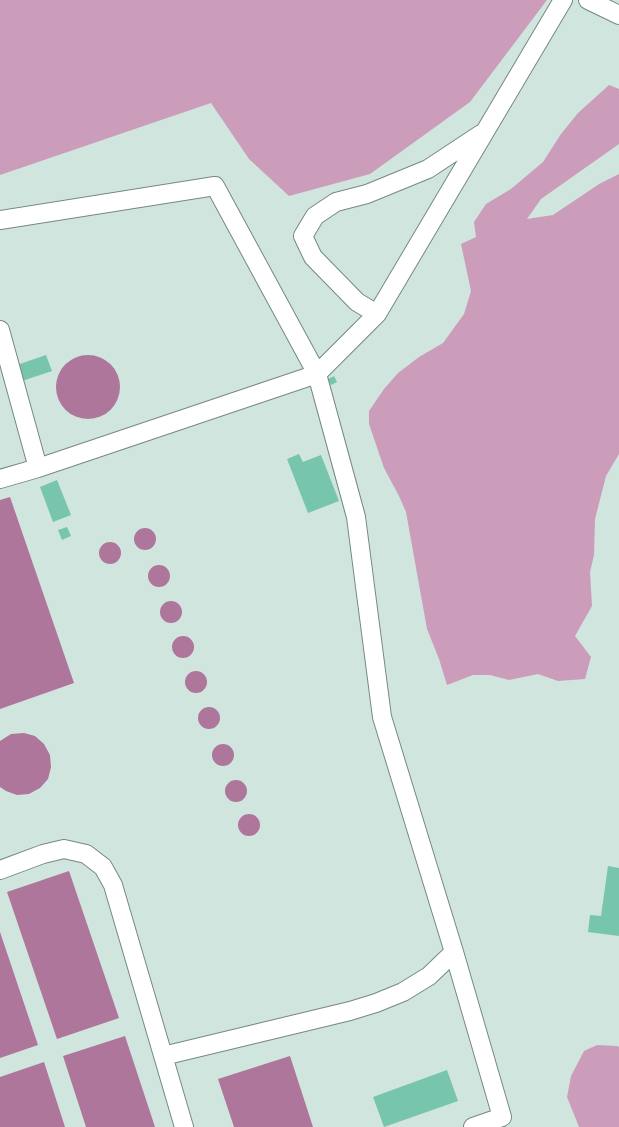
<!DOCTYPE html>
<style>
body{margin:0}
canvas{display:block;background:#cfe5dd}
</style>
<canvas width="619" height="1127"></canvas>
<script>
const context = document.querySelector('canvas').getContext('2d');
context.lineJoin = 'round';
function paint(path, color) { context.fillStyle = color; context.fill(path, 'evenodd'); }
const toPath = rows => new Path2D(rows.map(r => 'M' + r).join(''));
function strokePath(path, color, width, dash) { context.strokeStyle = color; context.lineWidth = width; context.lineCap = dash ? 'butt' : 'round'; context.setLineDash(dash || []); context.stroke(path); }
paint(toPath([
 [0,0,547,0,470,102,370,174,289,196,249,159,211,103,0,175],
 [609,85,619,89,619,144,541,199,527,219,553,215,599,184,619,174,619,454,606,476,595,519,594,555,590,572,592,606,575,636,591,657,585,679,558,681,538,674,509,680,490,675,473,675,447,685,439,659,427,629,406,512,399,496,384,468,369,424,369,411,384,389,398,373,419,357,443,343,464,314,471,291,461,244,476,237,474,222,486,204,511,189,543,162,561,134,578,113],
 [597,1045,617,1046,619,1047,619,1127,579,1127,567,1097,571,1076,584,1051]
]), '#cc9dba');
paint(toPath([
 '56 387a32 32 0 1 1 64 0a32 32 0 1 1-64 0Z',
 [10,497,74,683,0,709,0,500],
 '134 539a11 11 0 1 1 22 0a11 11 0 1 1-22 0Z',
 '99 553a11 11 0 1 1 22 0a11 11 0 1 1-22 0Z',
 '148 576a11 11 0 1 1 22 0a11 11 0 1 1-22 0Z',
 '160 612a11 11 0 1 1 22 0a11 11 0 1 1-22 0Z',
 '172 647a11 11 0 1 1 22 0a11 11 0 1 1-22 0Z',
 '185 682a11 11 0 1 1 22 0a11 11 0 1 1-22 0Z',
 '198 718a11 11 0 1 1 22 0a11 11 0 1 1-22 0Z',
 [24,733,35,736,44,744,50,755,51,767,48,779,40,788,29,794,17,795,6,791,0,787,0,741,11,734],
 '212 755a11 11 0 1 1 22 0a11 11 0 1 1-22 0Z',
 '225 791a11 11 0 1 1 22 0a11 11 0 1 1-22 0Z',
 '238 825a11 11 0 1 1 22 0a11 11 0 1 1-22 0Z',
 [69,871,119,1018,57,1039,7,892],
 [0,932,38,1045,0,1058],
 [125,1036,155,1127,86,1127,63,1056],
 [290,1056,313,1127,234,1127,218,1079],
 [44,1062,65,1127,0,1127,0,1077]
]), '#ae769a');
paint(toPath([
 [46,355,52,371,22,381,17,365],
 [334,376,337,382,331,385,328,379],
 [299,454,303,462,321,455,339,501,308,513,287,459],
 [57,480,71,515,53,522,40,487],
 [67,527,71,536,62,540,58,530],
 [608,866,619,868,619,936,588,932,590,915,601,916],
 [447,1070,458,1101,384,1127,373,1097]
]), '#77c5ad');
const minor = toPath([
 [588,0,619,15],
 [0,220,215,186,317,374,356,517,382,717,454,952,502,1117,473,1127],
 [377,314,357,302,313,257,303,236,315,216,336,202,367,194,428,169,481,134],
 [0,330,38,468],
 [0,479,38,468,317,374,377,314,563,0],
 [0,870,43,854,64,849,86,854,103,867,113,885,184,1127],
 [163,1056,350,1011,376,1003,403,992,429,976,454,952]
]);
strokePath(minor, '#758982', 20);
strokePath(minor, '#fff', 18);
</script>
